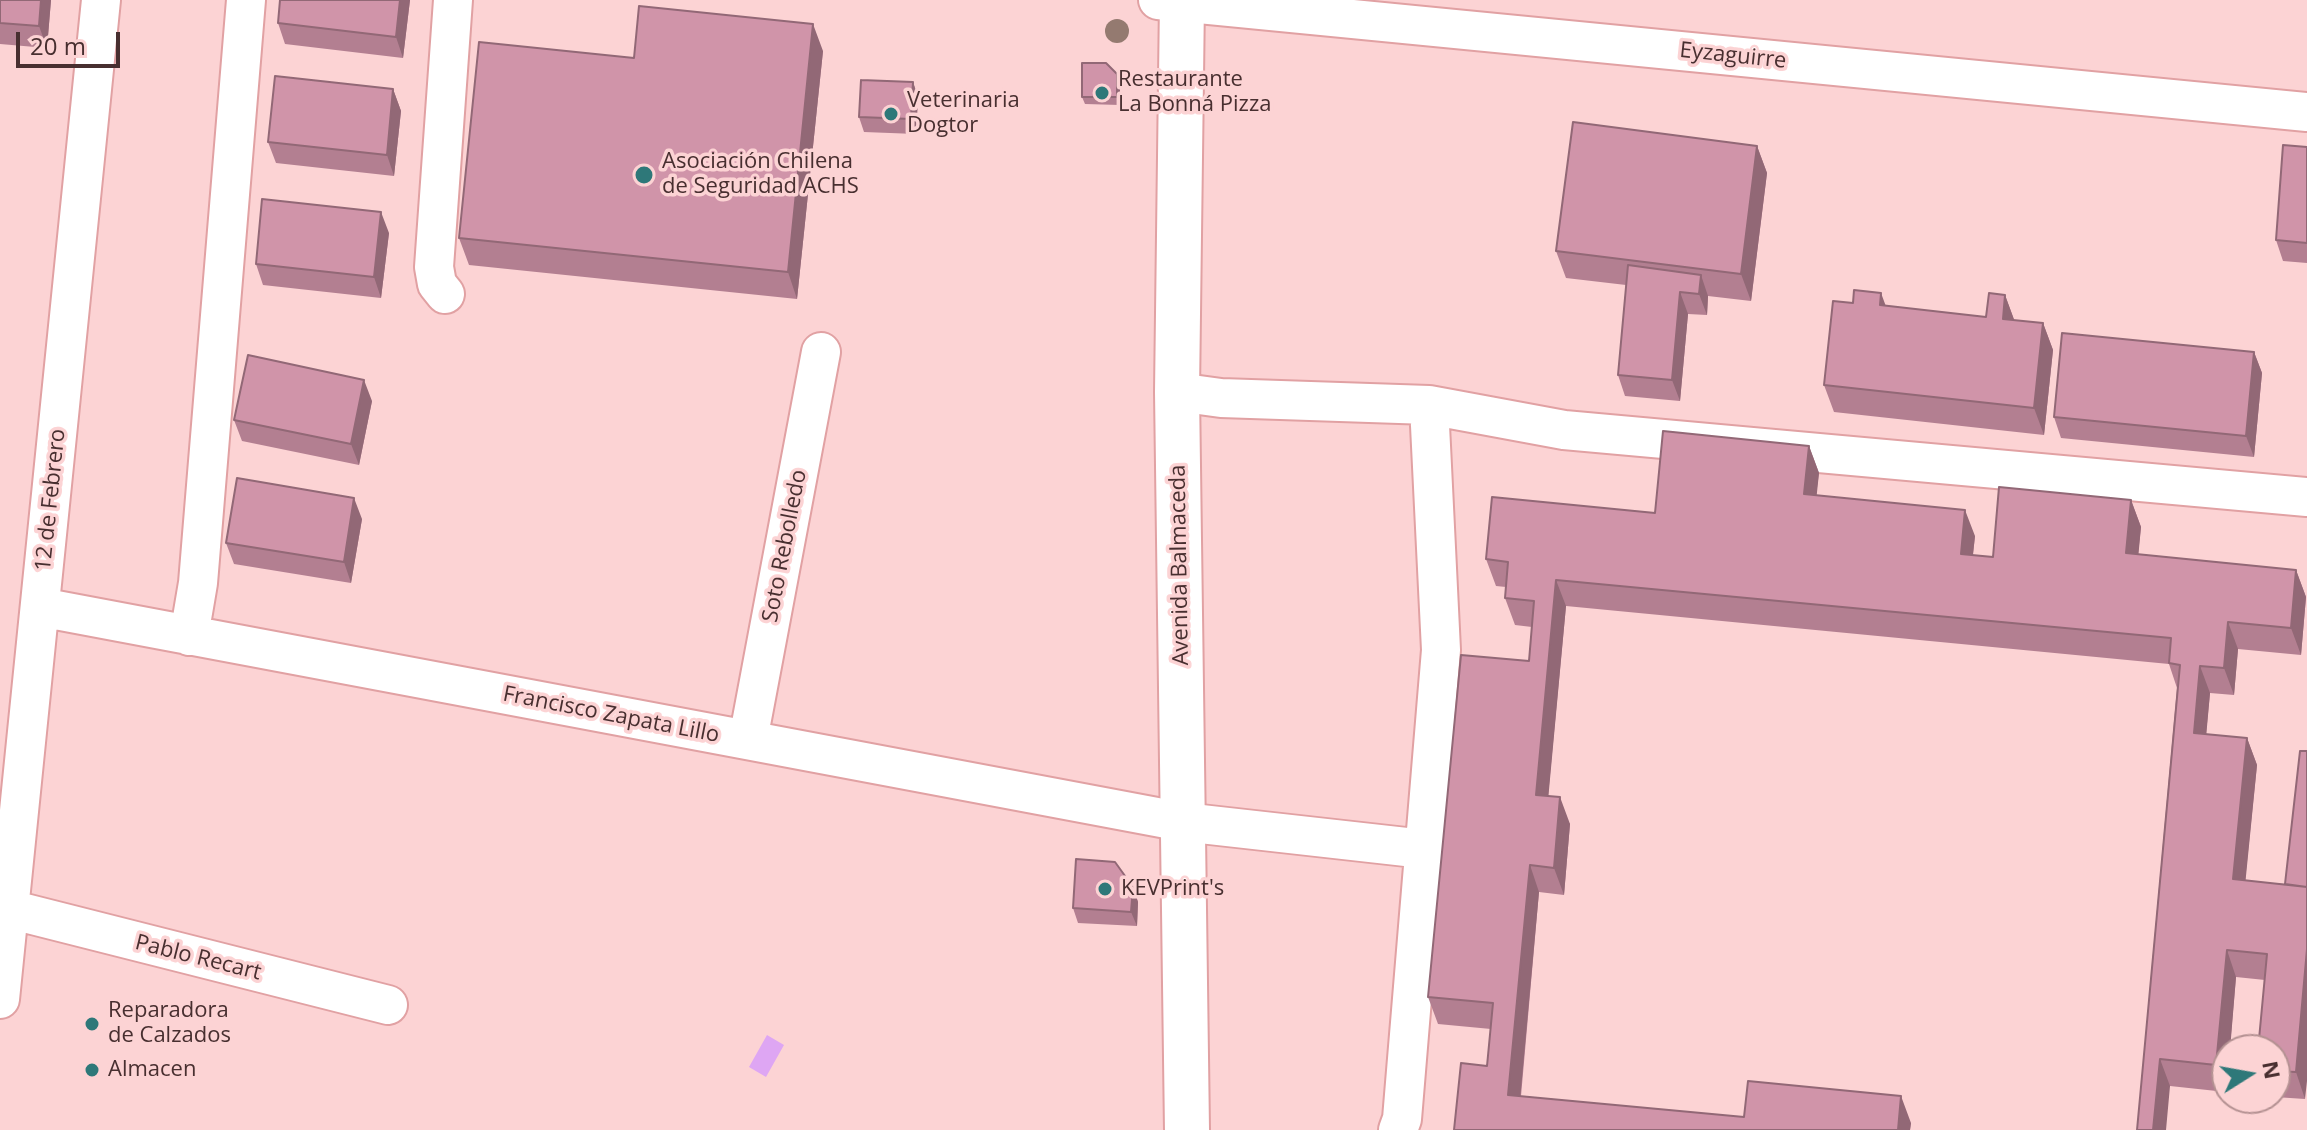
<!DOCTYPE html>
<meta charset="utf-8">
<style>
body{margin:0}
#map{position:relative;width:2307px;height:1130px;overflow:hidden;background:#fcd3d4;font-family:"Open Sans",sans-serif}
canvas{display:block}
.north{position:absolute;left:2211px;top:1034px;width:80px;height:80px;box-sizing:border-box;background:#fcd3d4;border:2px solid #b49192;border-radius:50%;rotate:79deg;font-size:22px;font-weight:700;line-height:32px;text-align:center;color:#482f30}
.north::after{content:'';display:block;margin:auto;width:28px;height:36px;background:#2e7879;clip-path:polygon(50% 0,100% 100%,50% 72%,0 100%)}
.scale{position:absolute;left:16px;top:32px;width:104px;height:36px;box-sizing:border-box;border:4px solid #482f30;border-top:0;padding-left:10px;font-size:24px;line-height:28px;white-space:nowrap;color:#482f30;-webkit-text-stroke:6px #fcd3d4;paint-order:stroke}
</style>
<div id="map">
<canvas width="2307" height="1130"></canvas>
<div class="north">N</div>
<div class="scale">20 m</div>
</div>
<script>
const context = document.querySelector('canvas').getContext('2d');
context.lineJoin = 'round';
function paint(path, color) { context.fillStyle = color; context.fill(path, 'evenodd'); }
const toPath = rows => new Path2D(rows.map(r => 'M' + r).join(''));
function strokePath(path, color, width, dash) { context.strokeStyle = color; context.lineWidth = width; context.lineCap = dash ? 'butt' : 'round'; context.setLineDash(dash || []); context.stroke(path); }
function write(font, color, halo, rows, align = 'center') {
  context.font = font + ' "Open Sans",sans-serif'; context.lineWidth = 7; context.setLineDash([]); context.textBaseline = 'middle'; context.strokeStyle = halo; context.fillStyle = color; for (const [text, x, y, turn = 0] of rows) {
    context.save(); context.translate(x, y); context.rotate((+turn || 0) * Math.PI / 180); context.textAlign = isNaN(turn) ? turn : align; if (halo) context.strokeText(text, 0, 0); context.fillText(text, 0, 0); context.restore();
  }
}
paint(toPath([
 [767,1035,784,1045,766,1077,749,1067]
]), '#dea6f3');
const minor = toPath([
 [1158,0,2307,112],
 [445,294,437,284,434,267,453,0],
 [1177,392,1221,398,1429,405,1564,430,2307,497],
 [40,607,1183,822,1424,849],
 [189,636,198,583,246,0],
 [748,740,821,352],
 [9,909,388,1005],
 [0,999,101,0],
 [1398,1130,1402,1119,1441,650,1429,405]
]);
const major = toPath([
 [1182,0,1177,392,1187,1130]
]);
strokePath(minor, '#e1a1a3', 42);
strokePath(major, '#e1a1a3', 48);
strokePath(minor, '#fff', 38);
strokePath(major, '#fff', 44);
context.fillStyle = '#947a70';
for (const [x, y] of [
 [1117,31]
]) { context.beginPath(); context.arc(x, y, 12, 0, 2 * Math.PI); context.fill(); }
paint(toPath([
 [0,0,51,0,47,48,0,44],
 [280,0,410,0,403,58,285,44,278,23],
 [823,51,797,299,469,265,459,238,634,58],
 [1117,74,1120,82,1120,105,1085,104,1082,97],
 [913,82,918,97,916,134,864,132,859,117],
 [393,89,401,111,394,176,276,163,268,142],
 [1757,146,1767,173,1751,301,1708,296,1707,315,1688,314,1680,401,1625,396,1618,375,1626,285,1566,278,1556,251],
 [2307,147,2307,263,2283,261,2276,240],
 [389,233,381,298,263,285,256,264],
 [2005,295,2014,320,2043,323,2053,350,2044,435,1834,412,1824,385,1886,306,1986,317],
 [2254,352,2262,373,2254,457,2061,438,2054,417],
 [372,401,359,465,242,441,234,420],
 [1809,446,1819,473,1816,495,1975,536,1973,555,1993,557,2131,500,2141,527,2138,554,2296,570,2306,597,2301,655,2238,649,2234,695,2210,693,2206,734,2247,738,2257,765,2245,881,2285,884,2305,1099,2275,1097,2275,1050,2265,980,2236,977,2226,1092,2170,1086,2137,1130,2177,688,2169,664,1566,606,1548,796,1570,824,1564,895,1539,892,1521,1096,1744,1117,1911,1123,1910,1130,1454,1130,1487,1066,1491,1029,1438,1024,1428,997,1529,661,1532,627,1515,625,1505,598,1506,587,1496,586,1486,559,1655,513],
 [362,519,351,583,234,564,226,543],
 [1133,887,1138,902,1137,926,1078,923,1073,908]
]), '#b37f91');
paint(toPath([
 [41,0,51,0,47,48,39,26],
 [400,0,410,0,403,58,396,37],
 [813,24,823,51,797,299,788,272],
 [1117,74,1120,82,1120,105,1117,97],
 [913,82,918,97,916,134,911,119],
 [393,89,401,111,394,176,387,155],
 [1757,146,1767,173,1751,301,1741,274],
 [381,212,389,233,381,298,374,277],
 [1701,275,1708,296,1707,315,1699,294],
 [1680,292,1688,314,1680,401,1672,380],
 [1881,293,1891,320,1880,305],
 [2005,295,2015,322,2003,319],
 [2043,323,2053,350,2044,435,2034,408],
 [2254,352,2262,373,2254,457,2246,436],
 [364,380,372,401,359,465,351,444],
 [1809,446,1819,473,1814,521,1804,494],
 [354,498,362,519,351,583,344,562],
 [2131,500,2141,527,2136,580,2126,553],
 [1965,510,1975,536,1970,580,1961,554],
 [2296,570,2306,597,2301,655,2291,628],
 [1556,580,1566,606,1546,822,1536,795],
 [2228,622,2238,649,2234,695,2224,668],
 [2200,666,2210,693,2204,760,2194,733],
 [2247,738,2257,765,2243,906,2233,879],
 [1560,797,1570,824,1564,895,1554,868],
 [1530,865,1539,892,1518,1122,1508,1095],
 [1133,887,1138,902,1137,926,1131,912],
 [2307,949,2307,1081,2305,1099,2296,1072],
 [2227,950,2236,977,2230,1050,2227,1050,2226,1092,2216,1065],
 [2160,1059,2170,1086,2166,1130,2153,1130],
 [1901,1096,1911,1123,1910,1130,1898,1130]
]), '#926876');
const building = toPath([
 [0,0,41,0,39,26,0,23,0,0],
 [280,0,400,0,396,37,278,23,280,0],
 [639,6,813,24,788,272,459,238,479,42,634,58,639,6],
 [1082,63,1106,63,1117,74,1117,97,1082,97,1082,63],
 [275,76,393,89,387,155,268,142,275,76],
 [861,80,913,82,911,119,859,117,861,80],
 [1573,122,1757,146,1741,274,1556,251,1573,122],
 [2283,145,2307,147,2307,243,2276,240,2283,145],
 [262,199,381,212,374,277,256,264,262,199],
 [1628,265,1701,275,1699,294,1680,292,1672,380,1618,375,1628,265],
 [1854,290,1881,293,1880,305,1986,317,1989,293,2005,295,2003,319,2043,323,2034,408,1824,385,1833,301,1853,303,1854,290],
 [2062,333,2254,352,2246,436,2054,417,2062,333],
 [248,355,364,380,351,444,234,420,248,355],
 [1663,431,1809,446,1804,494,1965,510,1961,554,1993,557,1999,487,2131,500,2126,553,2296,570,2291,628,2228,622,2224,668,2200,666,2194,733,2247,738,2233,879,2307,887,2307,949,2296,1072,2275,1071,2275,1050,2258,1050,2267,954,2227,950,2216,1065,2160,1059,2153,1130,2137,1130,2180,665,2169,663,2171,638,1556,580,1536,795,1560,797,1554,868,1530,865,1508,1095,1744,1117,1748,1081,1901,1096,1898,1130,1454,1130,1461,1063,1487,1066,1493,1003,1428,997,1461,655,1529,661,1534,601,1505,598,1508,562,1486,559,1492,497,1655,513,1663,431],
 [237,478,354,498,344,562,226,543,237,478],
 [2300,751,2307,751,2307,887,2285,884,2300,751],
 [1076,859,1115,862,1133,887,1131,912,1073,908,1076,859]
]);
paint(building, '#d094a9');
strokePath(building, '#926876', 2);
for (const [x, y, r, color] of [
 [1102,93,8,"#2e7879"],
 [891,114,8,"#2e7879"],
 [644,175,10,"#2e7879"],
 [1105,889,8,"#2e7879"],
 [92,1024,8,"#2e7879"],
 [92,1070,8,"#2e7879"]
]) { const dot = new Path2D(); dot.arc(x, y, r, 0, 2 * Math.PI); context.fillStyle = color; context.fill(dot); strokePath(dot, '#fcd3d4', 3); }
write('22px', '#482f30', '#fcd3d4', [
 ["Eyzaguirre",1733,56,6],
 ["12 de Febrero",51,500,-84],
 ["Soto Rebolledo",785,546,-79],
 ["Avenida Balmaceda",1180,565,-91],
 ["Francisco Zapata Lillo",611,715,11],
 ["Pablo Recart",198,958,14]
]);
write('22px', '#482f30', '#fcd3d4', [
 ["Restaurante",1118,80],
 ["La Bonná Pizza",1118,105],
 ["Veterinaria",907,101],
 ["Dogtor",907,126],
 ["Asociación Chilena",662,162],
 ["de Seguridad ACHS",662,187],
 ["KEVPrint's",1121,889],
 ["Reparadora",108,1011],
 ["de Calzados",108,1036],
 ["Almacen",108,1070]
], 'left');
</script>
